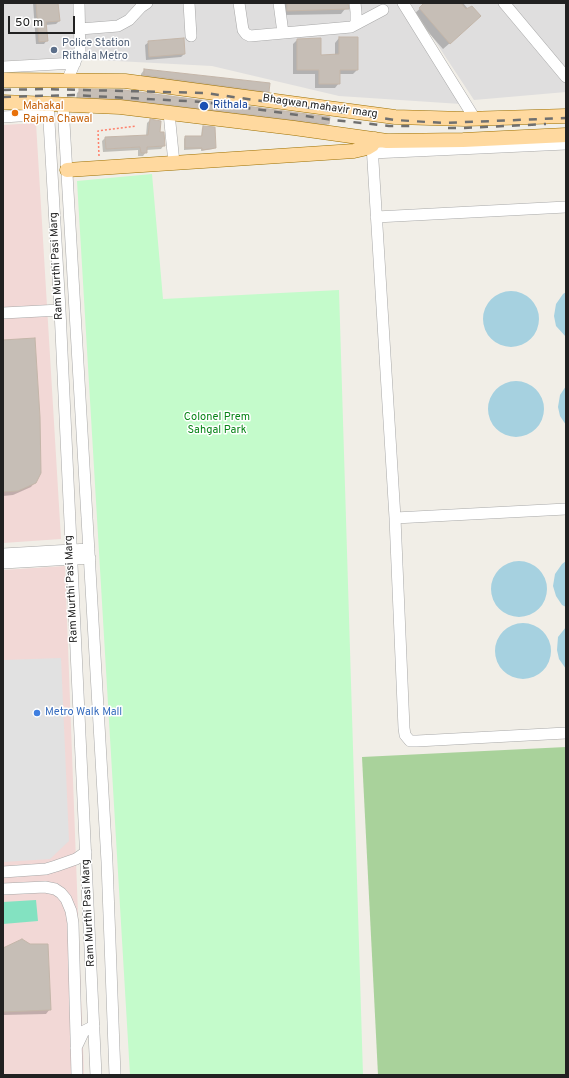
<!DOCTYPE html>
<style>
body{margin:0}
#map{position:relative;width:569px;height:1078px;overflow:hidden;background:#f1eee7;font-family:Overpass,sans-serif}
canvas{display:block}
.frame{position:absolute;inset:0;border:4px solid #212121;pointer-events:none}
.scale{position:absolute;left:8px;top:16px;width:67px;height:18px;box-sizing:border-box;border:2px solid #212121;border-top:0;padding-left:5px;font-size:12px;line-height:14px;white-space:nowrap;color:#212121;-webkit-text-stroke:3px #fff;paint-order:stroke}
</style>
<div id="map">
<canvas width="569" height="1078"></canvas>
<div class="frame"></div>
<div class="scale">50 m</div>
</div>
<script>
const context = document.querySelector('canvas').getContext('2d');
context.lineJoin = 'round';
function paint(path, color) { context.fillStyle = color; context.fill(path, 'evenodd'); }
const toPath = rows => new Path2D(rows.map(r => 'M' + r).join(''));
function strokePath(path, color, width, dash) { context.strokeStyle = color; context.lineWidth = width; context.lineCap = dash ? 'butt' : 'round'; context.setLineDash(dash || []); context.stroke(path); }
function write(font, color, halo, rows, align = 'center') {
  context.font = font + ' Overpass,sans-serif'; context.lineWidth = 3; context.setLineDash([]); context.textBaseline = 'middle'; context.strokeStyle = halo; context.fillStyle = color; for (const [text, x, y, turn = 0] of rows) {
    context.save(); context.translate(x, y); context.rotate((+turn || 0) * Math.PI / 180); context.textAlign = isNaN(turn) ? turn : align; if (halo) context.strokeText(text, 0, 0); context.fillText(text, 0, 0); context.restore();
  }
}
paint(toPath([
 [3,3,398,3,461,104,339,96,212,66,59,58,3,61],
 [410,3,566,3,566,92,474,100]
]), '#dfdede');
paint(toPath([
 [36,123,61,539,3,543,3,125],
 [65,566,84,1075,3,1075,3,570]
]), '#f2d8d6');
paint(toPath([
 [566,747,566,1075,378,1075,362,757]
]), '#a9d29b');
paint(toPath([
 [152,174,163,299,339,290,363,1075,130,1075,77,181]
]), '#c4fbcb');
paint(toPath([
 [36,900,38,921,3,924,3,902]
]), '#83e2c1');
paint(toPath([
 [61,658,69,841,50,859,3,862,3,660]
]), '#e1e1e1');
paint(toPath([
 '483 319a28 28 0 1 1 56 0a28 28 0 1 1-56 0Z',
 [566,292,566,337,556,326,554,316,556,304,563,294],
 '488 409a28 28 0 1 1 56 0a28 28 0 1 1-56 0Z',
 [566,386,566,425,560,416,558,407,560,395],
 [566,561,566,607,562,605,556,596,553,586,555,574,562,564],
 '491 589a28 28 0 1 1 56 0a28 28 0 1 1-56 0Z',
 '495 651a28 28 0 1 1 56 0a28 28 0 1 1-56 0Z',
 [566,627,566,669,559,659,557,650,558,637]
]), '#a6d1e0');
paint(toPath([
 [33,3,57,3,59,21,56,24,46,25,47,40,44,44,36,44],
 [283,3,345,3,345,9,341,14,283,15],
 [426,3,463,3,469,10,473,23,443,49,413,15],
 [339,38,357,70,353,74,339,74,339,83,335,88,315,88,315,74,293,74,293,44,297,40,320,56,335,56,335,43],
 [149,42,184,54,181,57,146,60,145,45],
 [144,70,268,91,265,94,141,78,141,74],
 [80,90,328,124,325,127,76,100,77,93],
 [150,120,159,133,164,145,161,149,146,150,146,152,143,156,138,156,138,150,103,152,102,141,105,138,146,136,147,123],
 [203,127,215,147,213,149,201,151,201,149,184,150,184,139,185,137,201,137,202,128],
 [3,341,35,482,31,487,13,495,3,496],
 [3,949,50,1009,46,1014,3,1015]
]), '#0003');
const building = toPath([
 [36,3,58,3,60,21,46,22,48,41,39,42,36,3],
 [287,3,348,3,349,9,287,11,287,3],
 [424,3,461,3,466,9,472,6,481,16,450,44,419,8,424,3],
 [339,37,358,37,358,70,340,70,340,84,319,84,319,70,297,70,297,39,321,38,321,55,339,54,339,37],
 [184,38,185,54,149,57,148,41,184,38],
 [144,69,270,83,269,92,144,75,144,69],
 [79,89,124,90,330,117,329,124,121,99,79,97,79,89],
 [150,119,161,121,160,132,164,132,165,146,147,147,147,153,141,153,140,147,106,149,105,137,148,135,150,119],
 [203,126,215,127,216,148,202,150,202,148,185,148,185,136,202,136,203,126],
 [35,338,40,417,41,473,36,483,18,491,3,492,3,340,35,338],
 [22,939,30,944,48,944,51,1010,3,1012,3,948,22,939]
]);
paint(building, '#c6beb6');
strokePath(building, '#c4b6a9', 1);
const minor = toPath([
 [189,3,191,36],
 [239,3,243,30,246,34,250,36,351,27,383,10],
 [279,3,283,33],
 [355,3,356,12,356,24],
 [403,3,475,119],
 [504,3,566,77],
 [80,29,118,26,129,20,141,7,147,3],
 [3,67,75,63],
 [67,81,80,50,79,3],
 [48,104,60,310,96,1075],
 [63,105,107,862,115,1075],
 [169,113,174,163],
 [3,117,49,114],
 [372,145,395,518,404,728,405,735,410,741,417,741,566,733],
 [372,153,566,144],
 [376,217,566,207],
 [3,313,60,310],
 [395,518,566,509],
 [3,554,89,549],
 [3,563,90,558],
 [3,872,46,869,56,866,76,859,86,852],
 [3,889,45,887,55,889,61,893,66,899,71,911,73,923,77,1075],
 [76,1048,84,1031,94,1026]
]);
const major = toPath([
 [3,80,125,81,395,117,465,119,566,116],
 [3,102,120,107,294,128,387,141,463,140,566,135],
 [67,170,354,151,367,148,372,145,375,139]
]);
strokePath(minor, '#a8a8a8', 12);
strokePath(major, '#9d7000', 15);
strokePath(toPath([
 [99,156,98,131,136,126]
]), '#fe806b', 1.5, [2, 2]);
strokePath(minor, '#fff', 11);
strokePath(major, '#ffd99f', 14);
strokePath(toPath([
 [3,90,43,89,205,93,395,120,443,123,566,118],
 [3,97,73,95,204,102,334,120,389,126,416,126],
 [448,128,464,128,546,124]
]), '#6f6f6f', 2.5, [8, 8]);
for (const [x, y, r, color] of [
 [54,50,4,"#5c6f8a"],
 [204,106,5,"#1a4fb4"],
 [15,113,4,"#e8710a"],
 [37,713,4,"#3f7fe0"]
]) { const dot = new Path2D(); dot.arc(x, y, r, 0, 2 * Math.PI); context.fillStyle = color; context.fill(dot); strokePath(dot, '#fff', 1.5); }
write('11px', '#4e5e75', '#fff', [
 ["Police Station",62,44],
 ["Rithala Metro",62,57]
], 'left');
write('11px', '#164399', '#fff', [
 ["Rithala",213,106]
], 'left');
write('11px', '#c56008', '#fff', [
 ["Mahakal",23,107],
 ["Rajma Chawal",23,120]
], 'left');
write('11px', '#212121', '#fff', [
 ["Bhagwan mahavir marg",320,107,8],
 ["Ram Murthi Pasi Marg",57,266,-93],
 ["Ram Murthi Pasi Marg",72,589,-93],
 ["Ram Murthi Pasi Marg",89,913,-93]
]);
write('11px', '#088518', '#fff', [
 ["Colonel Prem",217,418],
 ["Sahgal Park",217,431]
]);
write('11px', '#366cbe', '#fff', [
 ["Metro Walk Mall",45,713]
], 'left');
</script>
